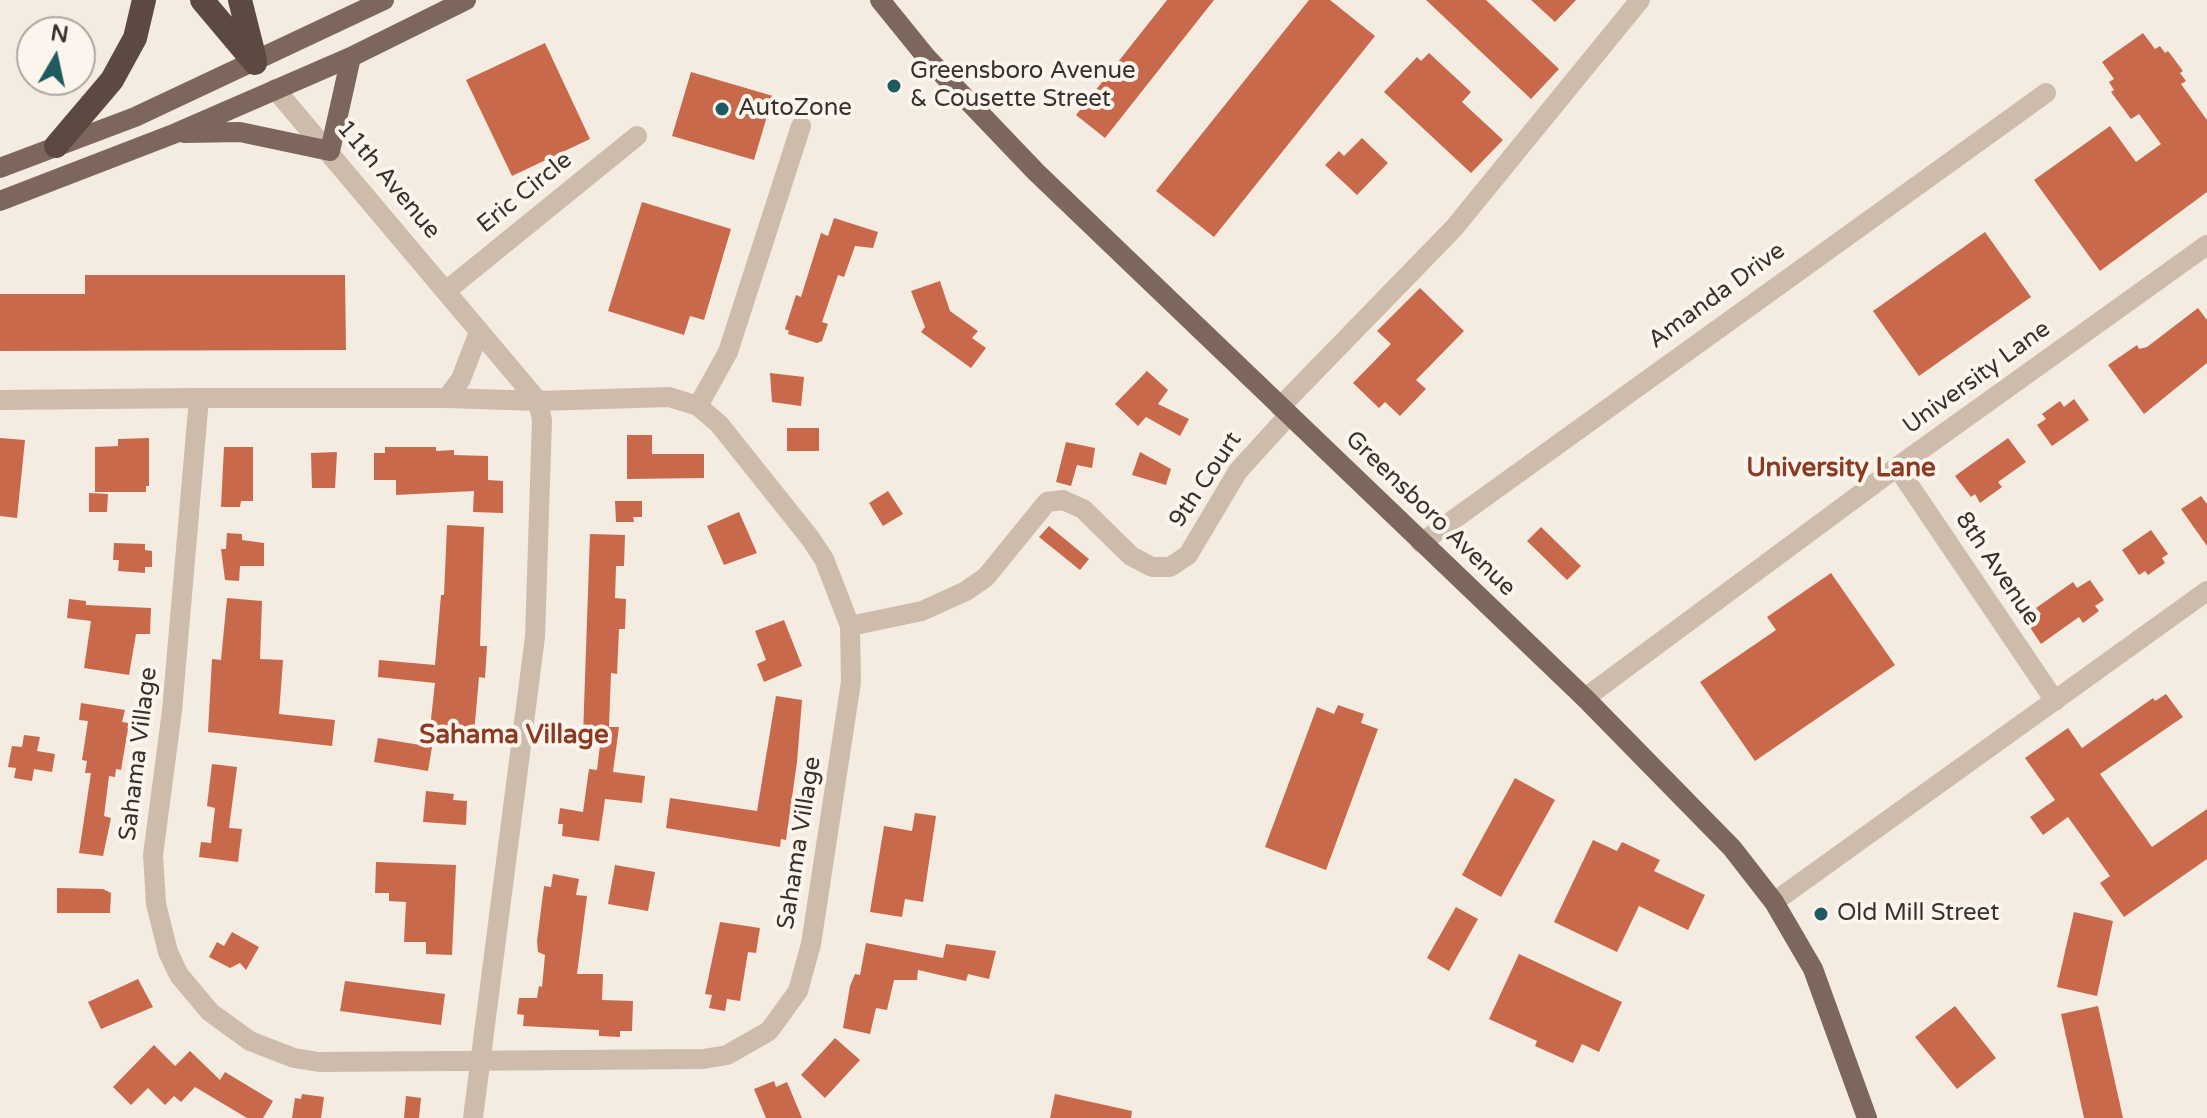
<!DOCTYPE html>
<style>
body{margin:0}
#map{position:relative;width:2207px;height:1118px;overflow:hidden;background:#f4ebe1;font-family:"Varela Round",sans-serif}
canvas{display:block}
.north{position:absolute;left:16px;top:16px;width:80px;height:80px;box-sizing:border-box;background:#fbf5ee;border:2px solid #aea6a0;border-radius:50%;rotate:9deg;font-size:22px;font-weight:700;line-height:32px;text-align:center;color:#3b302b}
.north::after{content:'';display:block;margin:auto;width:28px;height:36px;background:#1f5a5e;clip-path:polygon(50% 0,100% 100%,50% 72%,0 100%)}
</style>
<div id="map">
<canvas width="2207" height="1118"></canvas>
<div class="north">N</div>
</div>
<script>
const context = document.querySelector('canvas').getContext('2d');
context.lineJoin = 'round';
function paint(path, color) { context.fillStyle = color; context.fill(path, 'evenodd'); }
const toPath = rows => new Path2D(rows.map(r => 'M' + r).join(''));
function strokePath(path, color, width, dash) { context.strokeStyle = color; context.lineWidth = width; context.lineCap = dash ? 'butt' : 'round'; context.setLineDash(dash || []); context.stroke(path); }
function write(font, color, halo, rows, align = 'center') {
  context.font = font + ' "Varela Round",sans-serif'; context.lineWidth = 8; context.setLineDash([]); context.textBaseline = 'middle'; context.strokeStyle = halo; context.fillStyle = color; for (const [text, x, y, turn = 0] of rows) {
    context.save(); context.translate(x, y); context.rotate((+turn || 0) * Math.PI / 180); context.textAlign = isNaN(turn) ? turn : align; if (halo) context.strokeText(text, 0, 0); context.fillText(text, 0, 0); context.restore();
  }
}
paint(toPath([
 [1167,0,1214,0,1105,138,1076,115],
 [1309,0,1330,0,1375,36,1214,237,1156,191],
 [1426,0,1486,0,1559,69,1531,99],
 [1531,0,1576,0,1555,22],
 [2143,33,2155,49,2160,46,2165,53,2168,51,2183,71,2180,73,2186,81,2181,84,2207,120,2207,192,2100,271,2034,180,2110,126,2136,162,2161,144,2139,114,2131,119,2111,92,2114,90,2109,82,2114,79,2102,62],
 [545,43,590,139,512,176,466,80],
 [1429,53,1471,92,1462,102,1503,140,1471,173,1384,92,1417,57,1421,61],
 [691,72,773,96,754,160,672,136],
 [1362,138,1388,163,1357,195,1325,165,1339,151,1344,156],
 [642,202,731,229,704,320,690,316,684,335,608,311],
 [834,218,878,232,873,248,855,246,844,277,838,275,822,322,828,324,822,341,817,343,788,334,789,331,785,329,796,295,801,297,821,233,828,236],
 [1985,232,2031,297,1919,376,1873,311],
 [85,275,345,275,346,350,0,351,0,294,85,294],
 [940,281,950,311,978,331,972,338,986,348,971,368,921,332,925,327,911,291],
 [1420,288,1464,331,1416,380,1426,389,1400,416,1385,402,1379,408,1353,383,1391,344,1377,331],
 [2198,308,2207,320,2207,363,2144,414,2108,365,2137,345,2139,349,2147,347],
 [1147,371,1168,390,1158,404,1189,419,1180,436,1146,417,1138,426,1115,404],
 [770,373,804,377,801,406,772,402],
 [2074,399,2089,420,2052,446,2037,425,2046,419,2042,414,2060,401,2064,407],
 [787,428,819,428,819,451,787,451],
 [627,435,652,435,652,454,704,454,704,478,627,479],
 [0,438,25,440,17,518,0,516],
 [149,438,149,486,146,486,146,492,95,492,95,447,118,446,118,439],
 [2008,438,2026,462,1998,482,2002,487,1980,503,1975,494,1971,497,1955,476],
 [1066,442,1095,448,1092,468,1077,465,1071,486,1056,482],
 [224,447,253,447,253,501,241,501,240,507,221,507],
 [385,447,436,447,436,451,454,450,454,455,488,456,488,480,503,481,503,513,473,512,474,491,396,495,396,480,374,480,374,453,385,453],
 [337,452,335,488,312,488,311,453],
 [1140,452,1171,469,1166,485,1132,475],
 [888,491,903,514,883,526,869,503],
 [89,493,108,494,107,512,89,512],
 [2201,496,2207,504,2207,546,2181,509],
 [615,501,642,501,642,517,633,517,634,522,616,522],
 [739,512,757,553,724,565,707,526],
 [447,525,484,527,480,646,487,646,485,678,479,677,474,734,430,728,435,683,378,677,379,660,435,665,441,595,444,595],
 [1049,526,1089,559,1080,570,1039,537],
 [1541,527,1581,566,1567,580,1527,541],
 [2151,530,2168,554,2162,558,2165,563,2148,575,2145,571,2139,575,2122,550],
 [227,533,242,534,242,540,264,543,264,566,240,566,239,581,225,580,221,549,226,549],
 [590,534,625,535,624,566,616,566,615,598,626,599,625,629,619,629,617,674,611,673,609,727,619,727,613,772,645,776,642,803,605,799,599,841,562,836,563,824,558,824,560,808,583,812,589,769,597,770,601,737,583,736],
 [114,543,145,544,145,550,152,551,152,567,145,567,145,573,118,571,119,560,113,560],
 [1831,573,1895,665,1755,761,1700,682,1776,630,1767,617],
 [2090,580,2104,600,2095,606,2099,611,2083,623,2079,617,2041,644,2027,623,2041,614,2036,608,2073,582,2077,588],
 [227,598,262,601,260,659,283,660,279,714,335,720,332,746,208,732,212,659,221,660],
 [69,599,86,601,86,605,151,608,150,634,136,634,129,675,84,668,91,621,67,618],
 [784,620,802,666,764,682,757,664,766,660,755,631],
 [2166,694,2183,717,2100,774,2152,847,2207,809,2207,859,2124,917,2100,883,2110,876,2068,817,2043,835,2030,817,2055,800,2025,758,2068,728,2082,748,2153,698,2155,701],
 [776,696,802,700,797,762,786,840,781,839,780,847,666,828,670,798,757,811],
 [81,703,125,710,122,722,129,723,121,770,116,769,115,777,109,776,104,816,111,818,103,856,79,853,91,773,85,773,87,761,82,760,88,721,79,720],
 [1338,705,1364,714,1361,723,1378,729,1326,870,1265,847,1317,707,1334,714],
 [24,735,40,737,37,751,55,754,52,772,34,769,32,781,14,778,16,768,8,767,12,746,22,747],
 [378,738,432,747,428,771,374,762],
 [212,764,237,767,229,828,242,829,238,862,199,857,201,842,211,843,215,808,207,806],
 [1515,778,1555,800,1501,897,1462,875],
 [426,791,454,794,453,800,467,801,466,825,423,822],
 [915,813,936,816,923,902,905,899,902,917,870,912,884,826,912,831],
 [1593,840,1617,851,1622,842,1660,860,1654,871,1705,895,1688,930,1639,906,1617,952,1554,922],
 [376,862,456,865,452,955,426,954,426,942,404,942,406,902,389,901,389,893,375,893],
 [615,865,655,872,648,911,608,904],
 [553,874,579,879,576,895,587,896,577,974,603,974,602,1000,633,1001,632,1031,620,1031,620,1037,599,1036,599,1030,523,1026,524,1015,517,1014,519,998,537,998,539,986,542,987,545,955,538,952,537,941,544,886,551,887],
 [57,888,103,889,111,893,110,913,57,913],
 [1456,907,1478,919,1449,971,1427,958],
 [2074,912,2113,921,2097,996,2057,987],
 [720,922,760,928,756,953,748,952,740,1001,727,999,725,1011,709,1008,712,995,705,994],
 [232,932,259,947,246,970,240,963,230,968,209,957,217,942,224,946],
 [866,943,943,958,946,944,996,951,989,979,968,974,966,981,918,970,917,980,894,980,887,1010,876,1008,870,1034,843,1028,850,986,855,974,860,975],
 [1519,954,1622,1002,1599,1052,1582,1044,1573,1063,1535,1046,1537,1041,1489,1019],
 [138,979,153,1007,101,1029,88,1002],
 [345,981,445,994,441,1025,340,1011],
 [1955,1006,1996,1058,1957,1089,1915,1037],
 [2098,1006,2123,1118,2084,1118,2061,1014],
 [835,1038,860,1060,825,1098,801,1075],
 [154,1045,175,1066,190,1051,220,1080,225,1072,273,1101,263,1118,247,1118,195,1087,181,1102,174,1096,165,1105,148,1088,131,1105,113,1087],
 [774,1081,776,1087,787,1082,802,1118,766,1118,754,1089],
 [302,1094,324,1097,321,1118,292,1118,295,1098,301,1099],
 [1055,1094,1132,1111,1131,1118,1050,1118],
 [406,1096,421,1098,419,1118,404,1118]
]), '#c8694b');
strokePath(toPath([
 [275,89,538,401,542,420,535,637,473,1118],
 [446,291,637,136],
 [447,398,461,379,479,332],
 [0,400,199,398,447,398,538,401,669,397,698,406,719,424,810,538,824,559,850,626,851,682,811,944,798,991,769,1031,727,1055,703,1059,319,1062,294,1058,250,1041,210,1012,179,975,168,952,156,904,153,855,172,711,199,398],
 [698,406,728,352,801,126],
 [1280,407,1454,228,1640,0],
 [1897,467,2055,701],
 [1421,543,2046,93],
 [850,626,922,611,966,591,986,577,1047,502,1063,500,1083,509,1131,556,1152,567,1170,567,1188,555,1238,471,1289,415],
 [1585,698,1897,467,2207,245],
 [1774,902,2207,591]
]), '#cdbbac', 20);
strokePath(toPath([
 [880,0,927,58,1036,172,1585,698,1732,848,1774,902,1813,969,1867,1118],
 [184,133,240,132,330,151,351,57],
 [0,168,135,117,384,0],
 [0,201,176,133,351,57,466,0]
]), '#7d675c', 20);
strokePath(toPath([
 [202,0,255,63],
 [240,0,255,60],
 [56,146,112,80,135,38,144,0]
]), '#5c4a42', 24);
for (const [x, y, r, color] of [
 [894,86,8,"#1f5a5e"],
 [722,109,8,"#1f5a5e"],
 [1821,914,8,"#1f5a5e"]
]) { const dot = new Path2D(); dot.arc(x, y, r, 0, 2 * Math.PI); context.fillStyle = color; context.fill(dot); strokePath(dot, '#fbf5ee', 3); }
write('24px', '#3b302b', '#fbf5ee', [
 ["Greensboro Avenue",910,72],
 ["& Cousette Street",910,100],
 ["AutoZone",738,109],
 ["Old Mill Street",1837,914]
], 'left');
write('24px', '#3b302b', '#fbf5ee', [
 ["11th Avenue",388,180,50],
 ["Eric Circle",525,193,-39],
 ["Amanda Drive",1717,296,-36],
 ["University Lane",1977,378,-36],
 ["9th Court",1206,480,-56],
 ["Greensboro Avenue",1430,514,44],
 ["8th Avenue",1997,569,56],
 ["Sahama Village",139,754,-83],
 ["Sahama Village",800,843,-81]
]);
write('bold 26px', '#8c3b22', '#fbf5ee', [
 ["University Lane",1841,469],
 ["Sahama Village",514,736]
]);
</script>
